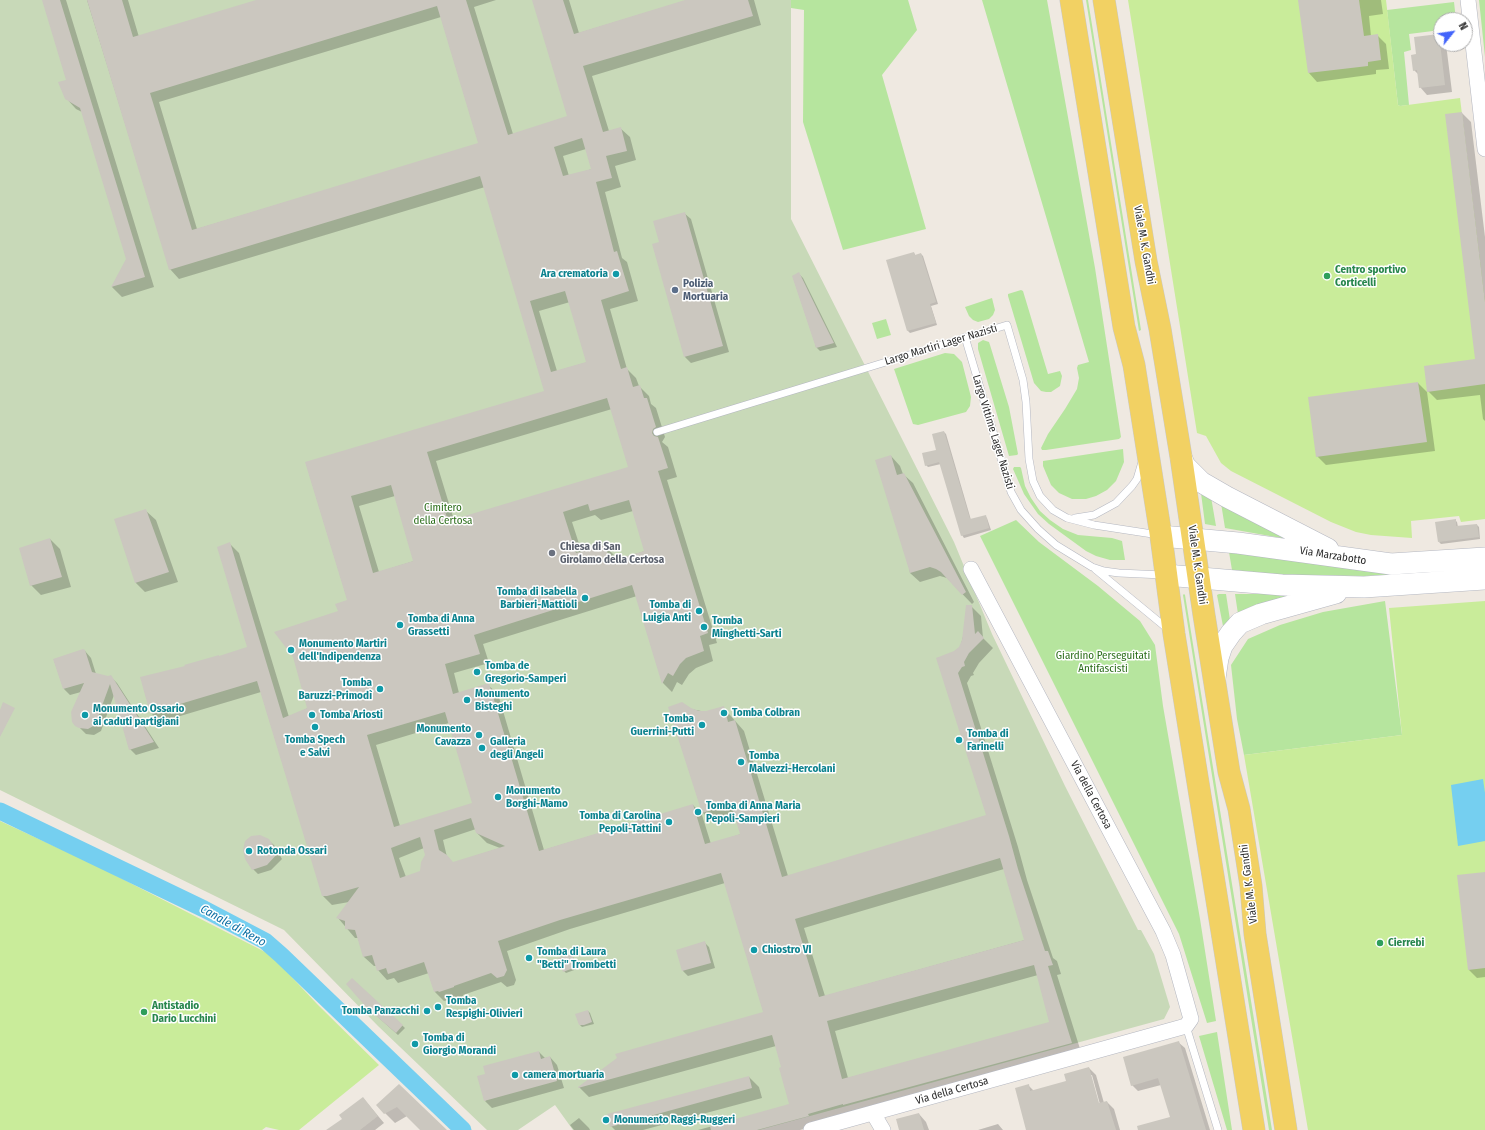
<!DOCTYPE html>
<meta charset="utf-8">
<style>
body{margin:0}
#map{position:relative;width:1485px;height:1130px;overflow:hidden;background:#efe9e1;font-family:"Fira Sans Condensed",sans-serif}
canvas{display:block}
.north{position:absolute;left:1433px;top:12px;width:40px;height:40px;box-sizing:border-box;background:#fff;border:1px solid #ababab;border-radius:50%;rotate:60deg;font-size:11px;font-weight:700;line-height:16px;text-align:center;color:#2e2e2e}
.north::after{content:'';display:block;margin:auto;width:14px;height:18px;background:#4264fb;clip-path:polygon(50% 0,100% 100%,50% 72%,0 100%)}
</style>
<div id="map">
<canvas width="1485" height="1130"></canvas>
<div class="north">N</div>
</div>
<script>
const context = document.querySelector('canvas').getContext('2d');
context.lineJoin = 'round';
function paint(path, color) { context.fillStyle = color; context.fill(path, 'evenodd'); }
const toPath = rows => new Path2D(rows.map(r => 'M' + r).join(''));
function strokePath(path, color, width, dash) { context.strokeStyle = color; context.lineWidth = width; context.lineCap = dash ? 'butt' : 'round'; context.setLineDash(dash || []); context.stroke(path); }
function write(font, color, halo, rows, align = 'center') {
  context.font = font + ' "Fira Sans Condensed",sans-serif'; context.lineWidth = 3; context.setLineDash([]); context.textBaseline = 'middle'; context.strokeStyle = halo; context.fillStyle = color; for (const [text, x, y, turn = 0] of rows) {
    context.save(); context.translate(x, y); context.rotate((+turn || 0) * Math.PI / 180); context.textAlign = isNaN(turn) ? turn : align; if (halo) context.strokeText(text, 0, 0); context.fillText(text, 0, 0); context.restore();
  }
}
paint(toPath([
 [791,0,908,0,917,30,882,75,926,229,843,250,803,122,804,10,791,8],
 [982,0,1047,0,1095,268,1121,437,1119,439,1046,450,1042,450,1041,448,1048,434,1065,409,1077,389,1079,378,1077,368,1078,365,1089,362],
 [1086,0,1088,0,1141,330,1139,331],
 [1479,0,1485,0,1485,57],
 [1454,2,1456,20,1441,20,1441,30,1409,34,1411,50,1404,52,1409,105,1400,106,1398,105,1387,10],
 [1021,290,1023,291,1048,374,1060,371,1062,376,1060,386,1051,392,1046,392,1041,391,1034,383,1008,296,1008,294],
 [992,298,995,310,993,315,989,319,978,322,973,320,969,316,965,307],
 [886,319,891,335,877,339,872,323],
 [983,340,989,342,990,345,1009,407,1018,454,1017,455,1009,456,978,349,978,343],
 [945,353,954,354,962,362,971,397,970,406,966,412,918,425,913,424,894,369],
 [1123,449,1124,462,1116,481,1107,490,1096,496,1086,499,1072,499,1059,493,1051,485,1043,466,1043,461],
 [1014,467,1020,467,1021,468,1025,486,1031,498,1040,511,1050,520,1063,529,1078,535,1112,538,1122,541,1125,560,1110,560,1096,556,1086,551,1049,524,1038,514,1024,494,1017,478,1013,469],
 [1201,493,1211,497,1216,526,1205,524],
 [1221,503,1287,539,1225,528],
 [1016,520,1039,542,1098,586,1140,621,1155,645,1163,706,1200,919,1216,1021,1207,1023,1179,934,980,536],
 [1229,552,1485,566,1485,569,1365,576,1285,575,1232,570],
 [1184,594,1185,595,1272,1130,1269,1130,1183,595],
 [1219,594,1226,594,1230,620,1223,626,1217,595],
 [1235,594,1285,594,1287,596,1285,598,1250,607,1238,614],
 [1385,601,1402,735,1244,755,1237,719,1231,665,1248,639,1280,625,1323,612],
 [1217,1032,1232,1130,1227,1130,1199,1036]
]), '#b6e59e');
paint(toPath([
 [0,0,791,0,791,219,954,542,992,634,1065,786,1138,930,1141,930,1154,954,1170,1007,1164,1019,759,1130,573,1130,555,1105,518,1130,487,1130,378,1026,284,930,0,790]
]), '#c8d9b8');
paint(toPath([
 [1128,0,1386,0,1398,105,1400,106,1460,98,1485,302,1485,519,1461,522,1459,516,1411,521,1412,538,1371,535,1356,532,1331,522,1231,471,1221,463,1206,436,1197,433],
 [1485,601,1485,1130,1308,1130,1244,755,1402,735,1389,608],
 [0,821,95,865,271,955,318,1005,379,1065,299,1130,279,1130,266,1127,262,1130,0,1130]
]), '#c9ec9a');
paint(toPath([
 [1483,779,1485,793,1485,841,1458,846,1451,785]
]), '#75cff0');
paint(toPath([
 [43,0,66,0,154,287,122,297,112,287,127,259,82,112,76,109,66,98,67,81],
 [87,0,128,0,139,37,260,0,496,0,474,7,513,134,569,117,533,0,569,0,579,33,688,0,754,0,761,25,592,76,609,131,620,128,630,137,636,160,615,166,621,187,605,192,622,258,627,262,638,301,610,309,627,369,636,378,639,386,649,396,651,404,656,408,665,437,662,442,668,447,677,477,667,480,717,643,709,645,713,661,696,668,689,674,682,685,677,682,672,692,663,683,637,596,483,644,489,663,454,673,459,693,488,685,498,694,544,850,693,805,702,815,711,844,741,834,735,815,713,822,703,813,691,709,706,712,723,707,744,731,788,876,988,816,938,658,955,652,960,648,971,606,981,616,983,638,993,648,979,663,973,673,974,675,971,676,967,683,1018,847,1027,880,1053,958,1057,961,1061,974,1057,975,1081,1052,800,1130,698,1130,790,1105,782,1068,776,1046,589,1097,579,1087,764,1013,725,883,570,929,507,951,516,980,514,985,507,987,501,982,463,995,463,996,449,1001,448,1000,444,1001,435,992,429,973,398,983,394,978,387,980,378,970,376,966,374,966,364,957,358,938,355,938,338,918,349,902,332,905,323,896,261,692,160,722,151,713,248,648,230,544,239,553,289,717,308,708,339,612,348,601,306,463,545,392,485,187,179,279,170,269],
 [441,17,479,144,197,229,159,102],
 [586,149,592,169,569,176,563,156],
 [570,302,588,362,557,371,539,311],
 [612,409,629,468,454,520,436,461],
 [395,496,414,561,379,572,359,506],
 [633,511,645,551,616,560,615,556,605,546,582,553,572,522,595,515,601,520],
 [449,723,474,804,400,826,376,745],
 [476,829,477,833,487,843,500,848,453,863,447,857,443,840],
 [424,848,426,855,421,872,406,877,399,858],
 [1004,869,1025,940,825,996,804,928],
 [1038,975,1051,1023,848,1078,835,1031],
 [1299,0,1381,0,1383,14,1369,16,1371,36,1377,35,1386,44,1389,69,1376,70,1376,74,1317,82,1309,73],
 [1439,35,1441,37,1441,44,1446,44,1452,92,1427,95,1420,87,1419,75,1414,70,1417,55],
 [1462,113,1471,122,1485,237,1485,421,1483,419,1480,395,1437,400,1428,391,1476,360],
 [684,213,691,219,729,352,691,363,685,357,661,243],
 [914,253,916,256,921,254,923,256,938,304,931,306,937,325,910,333,908,331],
 [799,274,803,278,837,347,820,351,816,347],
 [1418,383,1427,392,1435,451,1326,465,1317,456],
 [944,432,946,434,971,520,985,516,987,518,991,530,964,538,962,535,941,464,928,467,926,465,937,450],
 [891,456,900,466,903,474,913,483,974,602,972,604,947,578,940,576,920,582,910,573],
 [146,511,156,520,178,582,145,592,135,582],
 [1455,520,1457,522,1458,527,1477,525,1479,527,1480,539,1441,544,1439,542],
 [50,539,60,549,71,587,41,595,31,585],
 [85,651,91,658,96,674,108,677,110,676,117,683,159,748,136,755,130,749,114,695,101,731,94,735,86,734,73,721,81,692,70,695,64,689,54,660],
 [268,840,274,845,282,859,271,870,258,874,253,869],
 [1485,873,1485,977,1477,978,1469,970],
 [704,942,709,947,715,968,688,976,683,971,677,951],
 [571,956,574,958,577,969,566,973,564,971],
 [352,979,405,1028,398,1035,370,1010],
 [588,1011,590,1013,594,1024,582,1027,580,1025],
 [1178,1042,1185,1048,1210,1130,1145,1130,1171,1118,1161,1085,1138,1091,1132,1085],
 [539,1052,545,1058,550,1057,557,1065,564,1088,492,1108,485,1101],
 [1089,1068,1096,1075,1104,1103,1107,1102,1114,1109,1120,1130,1027,1130,1028,1085,1034,1091,1067,1082],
 [1090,1075,1092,1075,1101,1108,1099,1108],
 [749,1077,759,1087,762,1098,643,1130,615,1130,611,1126],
 [399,1085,446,1130,421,1130,407,1116,395,1123,377,1105],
 [363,1098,384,1123,375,1130,328,1130,344,1119],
 [919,1114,926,1122,929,1130,900,1130],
 [579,1118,589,1128,590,1130,574,1130,570,1125],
 [998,1124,1003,1130,978,1130]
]), '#0003');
strokePath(toPath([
 [0,811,204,909,265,941,281,955,463,1130]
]), '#75cff0', 17);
paint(toPath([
 [42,0,60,0,145,277,111,287,126,259,80,108,65,99,58,82,66,80],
 [87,0,122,0,133,37,256,0,466,0,508,135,567,116,532,0,563,0,574,34,685,0,748,0,753,16,583,66,603,132,621,127,627,151,606,156,612,178,596,182,614,252,617,251,629,291,601,300,621,369,627,367,633,387,640,385,644,398,647,398,656,427,653,429,652,433,654,436,658,437,668,468,658,471,708,633,700,636,704,651,686,658,680,664,673,676,668,673,662,684,632,585,474,635,480,654,445,664,453,694,489,683,539,851,693,804,705,844,740,834,731,804,702,813,668,707,682,702,691,708,699,711,706,711,724,706,728,722,735,720,782,877,986,815,936,658,954,651,959,647,962,640,966,605,972,605,975,634,978,631,984,638,969,653,964,662,965,666,962,667,958,673,1009,836,1018,869,1045,951,1048,951,1053,965,1048,966,1072,1043,843,1105,843,1104,808,1114,809,1116,757,1130,711,1130,710,1126,789,1104,779,1068,781,1067,772,1035,578,1088,578,1087,617,1058,615,1054,763,1012,721,873,560,920,498,941,507,970,504,976,497,978,491,973,454,986,454,987,439,992,438,991,434,992,424,962,388,974,386,968,377,971,372,955,363,957,355,930,345,929,345,921,336,918,359,887,327,896,322,896,257,681,150,713,140,677,185,666,184,665,219,655,219,656,247,647,217,547,230,542,283,718,307,708,293,657,274,632,338,611,335,604,347,600,305,462,544,391,480,176,169,270],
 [437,6,478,143,192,230,150,93],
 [582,138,591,169,563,176,554,147],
 [565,291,586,362,551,372,530,301],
 [607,398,628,467,448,521,427,452],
 [391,485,413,561,373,573,351,496],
 [629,500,644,551,610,561,605,545,576,553,563,512,588,504,590,511],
 [445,712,472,803,394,827,367,735],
 [471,818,476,833,505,846,453,862,447,855,439,850,434,830],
 [420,837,425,855,421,862,420,871,400,878,391,848],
 [1000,858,1024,940,819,997,795,919],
 [1034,965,1049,1022,842,1079,827,1021],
 [1298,0,1359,0,1364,36,1378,34,1381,60,1368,62,1368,66,1308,73],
 [1439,34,1445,85,1419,88,1417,70,1413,71,1411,55,1416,54,1414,37],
 [1462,112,1485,302,1485,384,1427,392,1424,366,1475,359,1445,114],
 [685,212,723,346,684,357,652,244,659,242,653,221],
 [914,252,915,255,921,253,932,288,936,302,930,304,936,323,907,331,886,260],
 [799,272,818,311,834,343,816,348,792,276],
 [1418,382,1427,442,1316,457,1308,397],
 [944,431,970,519,986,515,989,528,961,536,939,462,925,466,922,453,936,450,932,434],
 [891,455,897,475,904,473,966,592,962,595,941,572,936,569,930,567,910,573,875,460],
 [146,509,169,572,135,583,114,519],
 [1456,519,1456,526,1477,524,1479,537,1438,542,1435,522],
 [50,538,62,577,30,586,19,548],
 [83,649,85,650,92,672,108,676,111,675,154,742,129,750,110,684,95,725,88,729,79,728,75,726,72,722,71,712,84,683,63,689,53,659],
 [3,702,15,708,0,737,0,710],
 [260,835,269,839,278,853,267,865,252,870,245,859,243,850,245,841,251,836],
 [1485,872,1485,968,1468,970,1457,875],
 [705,941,711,963,682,971,676,950],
 [572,954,576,967,563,972,558,958],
 [352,978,403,1025,396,1033,367,1008,346,984],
 [588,1010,592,1022,584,1025,579,1025,575,1014],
 [1179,1041,1206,1130,1138,1130,1137,1126,1170,1117,1158,1078,1131,1086,1123,1057],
 [539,1051,541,1059,550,1056,557,1081,484,1101,477,1076,485,1074,483,1066],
 [1089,1067,1099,1103,1107,1101,1116,1130,1026,1130,1015,1088,1029,1084,1030,1091,1066,1081,1064,1074],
 [749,1076,752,1088,610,1127,607,1114],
 [399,1084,447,1130,420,1130,397,1107,384,1114,376,1105],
 [363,1097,378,1116,360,1130,326,1130,342,1119,339,1115],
 [919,1113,924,1130,899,1130,896,1119]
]), '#cbc7bf');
const lane = toPath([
 [965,337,1011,492,1021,510,1038,529,1056,545,1092,567,1104,571,1119,573,1163,575],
 [657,432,1007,325,1023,380,1026,402,1029,459,1033,481,1040,496,1053,510,1067,518,1094,525,1159,535],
 [1075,518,1094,515,1116,503,1132,486,1137,479,1142,462],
 [1095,569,1169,630],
 [1186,1026,1218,1130]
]);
const street = toPath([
 [1468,0,1485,149],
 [873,1113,883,1130],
 [811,1130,1186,1026,1191,1019,1173,955,1163,931,971,569]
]);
const secondary = toPath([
 [1181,457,1185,466,1201,482,1227,497,1328,549],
 [1161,536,1238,543,1391,564,1485,558],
 [1166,575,1282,585,1364,587,1485,579],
 [1215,678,1218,658,1222,646,1231,633,1240,623,1261,614,1336,593]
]);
const primary = toPath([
 [1071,0,1124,327,1134,365,1161,536,1174,634,1254,1130],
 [1104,0,1146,261,1160,329,1181,457,1204,615,1229,772,1239,809,1251,886,1255,934,1286,1130]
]);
strokePath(lane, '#b4b7c1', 8);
strokePath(street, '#b4b7c1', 16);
strokePath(secondary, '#b4b7c1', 22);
strokePath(primary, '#c9c9c9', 23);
strokePath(lane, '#fff', 7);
strokePath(street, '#fff', 15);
strokePath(secondary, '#fff', 21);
strokePath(primary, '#f2d163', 22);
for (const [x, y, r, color] of [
 [616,274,4,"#0f9aa8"],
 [1327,276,4,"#2e9e5b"],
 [675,290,4,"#5c6f8a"],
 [552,553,4,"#6b7280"],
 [585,598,4,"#0f9aa8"],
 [699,611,4,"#0f9aa8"],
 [400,625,4,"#0f9aa8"],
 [704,627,4,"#0f9aa8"],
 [291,650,4,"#0f9aa8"],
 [477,672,4,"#0f9aa8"],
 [380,689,4,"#0f9aa8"],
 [467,700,4,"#0f9aa8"],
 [724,713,4,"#0f9aa8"],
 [85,715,4,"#0f9aa8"],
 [312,715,4,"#0f9aa8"],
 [702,725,4,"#0f9aa8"],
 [315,727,4,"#0f9aa8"],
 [479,735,4,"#0f9aa8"],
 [959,740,4,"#0f9aa8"],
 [482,748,4,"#0f9aa8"],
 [741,762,4,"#0f9aa8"],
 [498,797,4,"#0f9aa8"],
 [698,812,4,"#0f9aa8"],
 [669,822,4,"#0f9aa8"],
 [249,851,4,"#0f9aa8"],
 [1380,943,4,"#2e9e5b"],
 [754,950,4,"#0f9aa8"],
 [529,958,4,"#0f9aa8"],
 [438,1007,4,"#0f9aa8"],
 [427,1011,4,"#0f9aa8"],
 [144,1012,4,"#2e9e5b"],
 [415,1044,4,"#0f9aa8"],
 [515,1075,4,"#0f9aa8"],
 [606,1120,4,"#0f9aa8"]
]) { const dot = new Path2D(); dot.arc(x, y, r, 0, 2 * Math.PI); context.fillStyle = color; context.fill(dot); strokePath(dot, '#fff', 1.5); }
write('11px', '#2e2e2e', '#fff', [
 ["Viale M. K. Gandhi",1144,245,80],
 ["Largo Martiri Lager Nazisti",941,345,-17],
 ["Largo Vittime Lager Nazisti",993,432,73],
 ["Via Marzabotto",1333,556,9],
 ["Viale M. K. Gandhi",1197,565,82],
 ["Via della Certosa",1091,795,62],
 ["Viale M. K. Gandhi",1249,884,-97],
 ["Via della Certosa",952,1091,-16]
]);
write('bold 11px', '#27864d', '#fff', [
 ["Centro sportivo",1335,270],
 ["Corticelli",1335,283],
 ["Cierrebi",1388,943],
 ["Antistadio",152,1006],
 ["Dario Lucchini",152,1019]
], 'left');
write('bold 11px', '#0d838f', '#fff', [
 ["Ara crematoria",608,274,"right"],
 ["Tomba di Isabella",577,592,"right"],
 ["Barbieri-Mattioli",577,605,"right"],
 ["Tomba di",691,605,"right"],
 ["Luigia Anti",691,618,"right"],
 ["Tomba di Anna",408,619],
 ["Grassetti",408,632],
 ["Tomba",712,621],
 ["Minghetti-Sarti",712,634],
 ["Monumento Martiri",299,644],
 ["dell'Indipendenza",299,657],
 ["Tomba de",485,666],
 ["Gregorio-Samperi",485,679],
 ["Tomba",372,683,"right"],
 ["Baruzzi-Primodì",372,696,"right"],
 ["Monumento",475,694],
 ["Bisteghi",475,707],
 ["Monumento Ossario",93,709],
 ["ai caduti partigiani",93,722],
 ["Tomba Colbran",732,713],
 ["Tomba Ariosti",320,715],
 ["Tomba",694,719,"right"],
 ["Guerrini-Putti",694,732,"right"],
 ["Monumento",471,729,"right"],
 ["Cavazza",471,742,"right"],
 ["Tomba di",967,734],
 ["Farinelli",967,747],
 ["Tomba Spech",315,740,"center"],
 ["e Salvi",315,753,"center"],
 ["Galleria",490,742],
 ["degli Angeli",490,755],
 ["Tomba",749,756],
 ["Malvezzi-Hercolani",749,769],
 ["Monumento",506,791],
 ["Borghi-Mamo",506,804],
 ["Tomba di Anna Maria",706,806],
 ["Pepoli-Sampieri",706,819],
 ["Tomba di Carolina",661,816,"right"],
 ["Pepoli-Tattini",661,829,"right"],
 ["Rotonda Ossari",257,851],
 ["Chiostro VI",762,950],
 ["Tomba di Laura",537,952],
 ["\"Betti\" Trombetti",537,965],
 ["Tomba",446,1001],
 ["Respighi-Olivieri",446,1014],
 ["Tomba Panzacchi",419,1011,"right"],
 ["Tomba di",423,1038],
 ["Giorgio Morandi",423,1051],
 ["camera mortuaria",523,1075],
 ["Monumento Raggi-Ruggeri",614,1120]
], 'left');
write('bold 11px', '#4e5e75', '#fff', [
 ["Polizia",683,284],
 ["Mortuaria",683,297]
], 'left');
write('11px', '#2c6e1b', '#fff', [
 ["Cimitero",443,508],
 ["della Certosa",443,521],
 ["Giardino Perseguitati",1103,656],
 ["Antifascisti",1103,669]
]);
write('bold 11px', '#5b616d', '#fff', [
 ["Chiesa di San",560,547],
 ["Girolamo della Certosa",560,560]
], 'left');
write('italic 12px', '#0d6fa3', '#fff', [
 ["Canale di Reno",233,926,29]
]);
</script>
